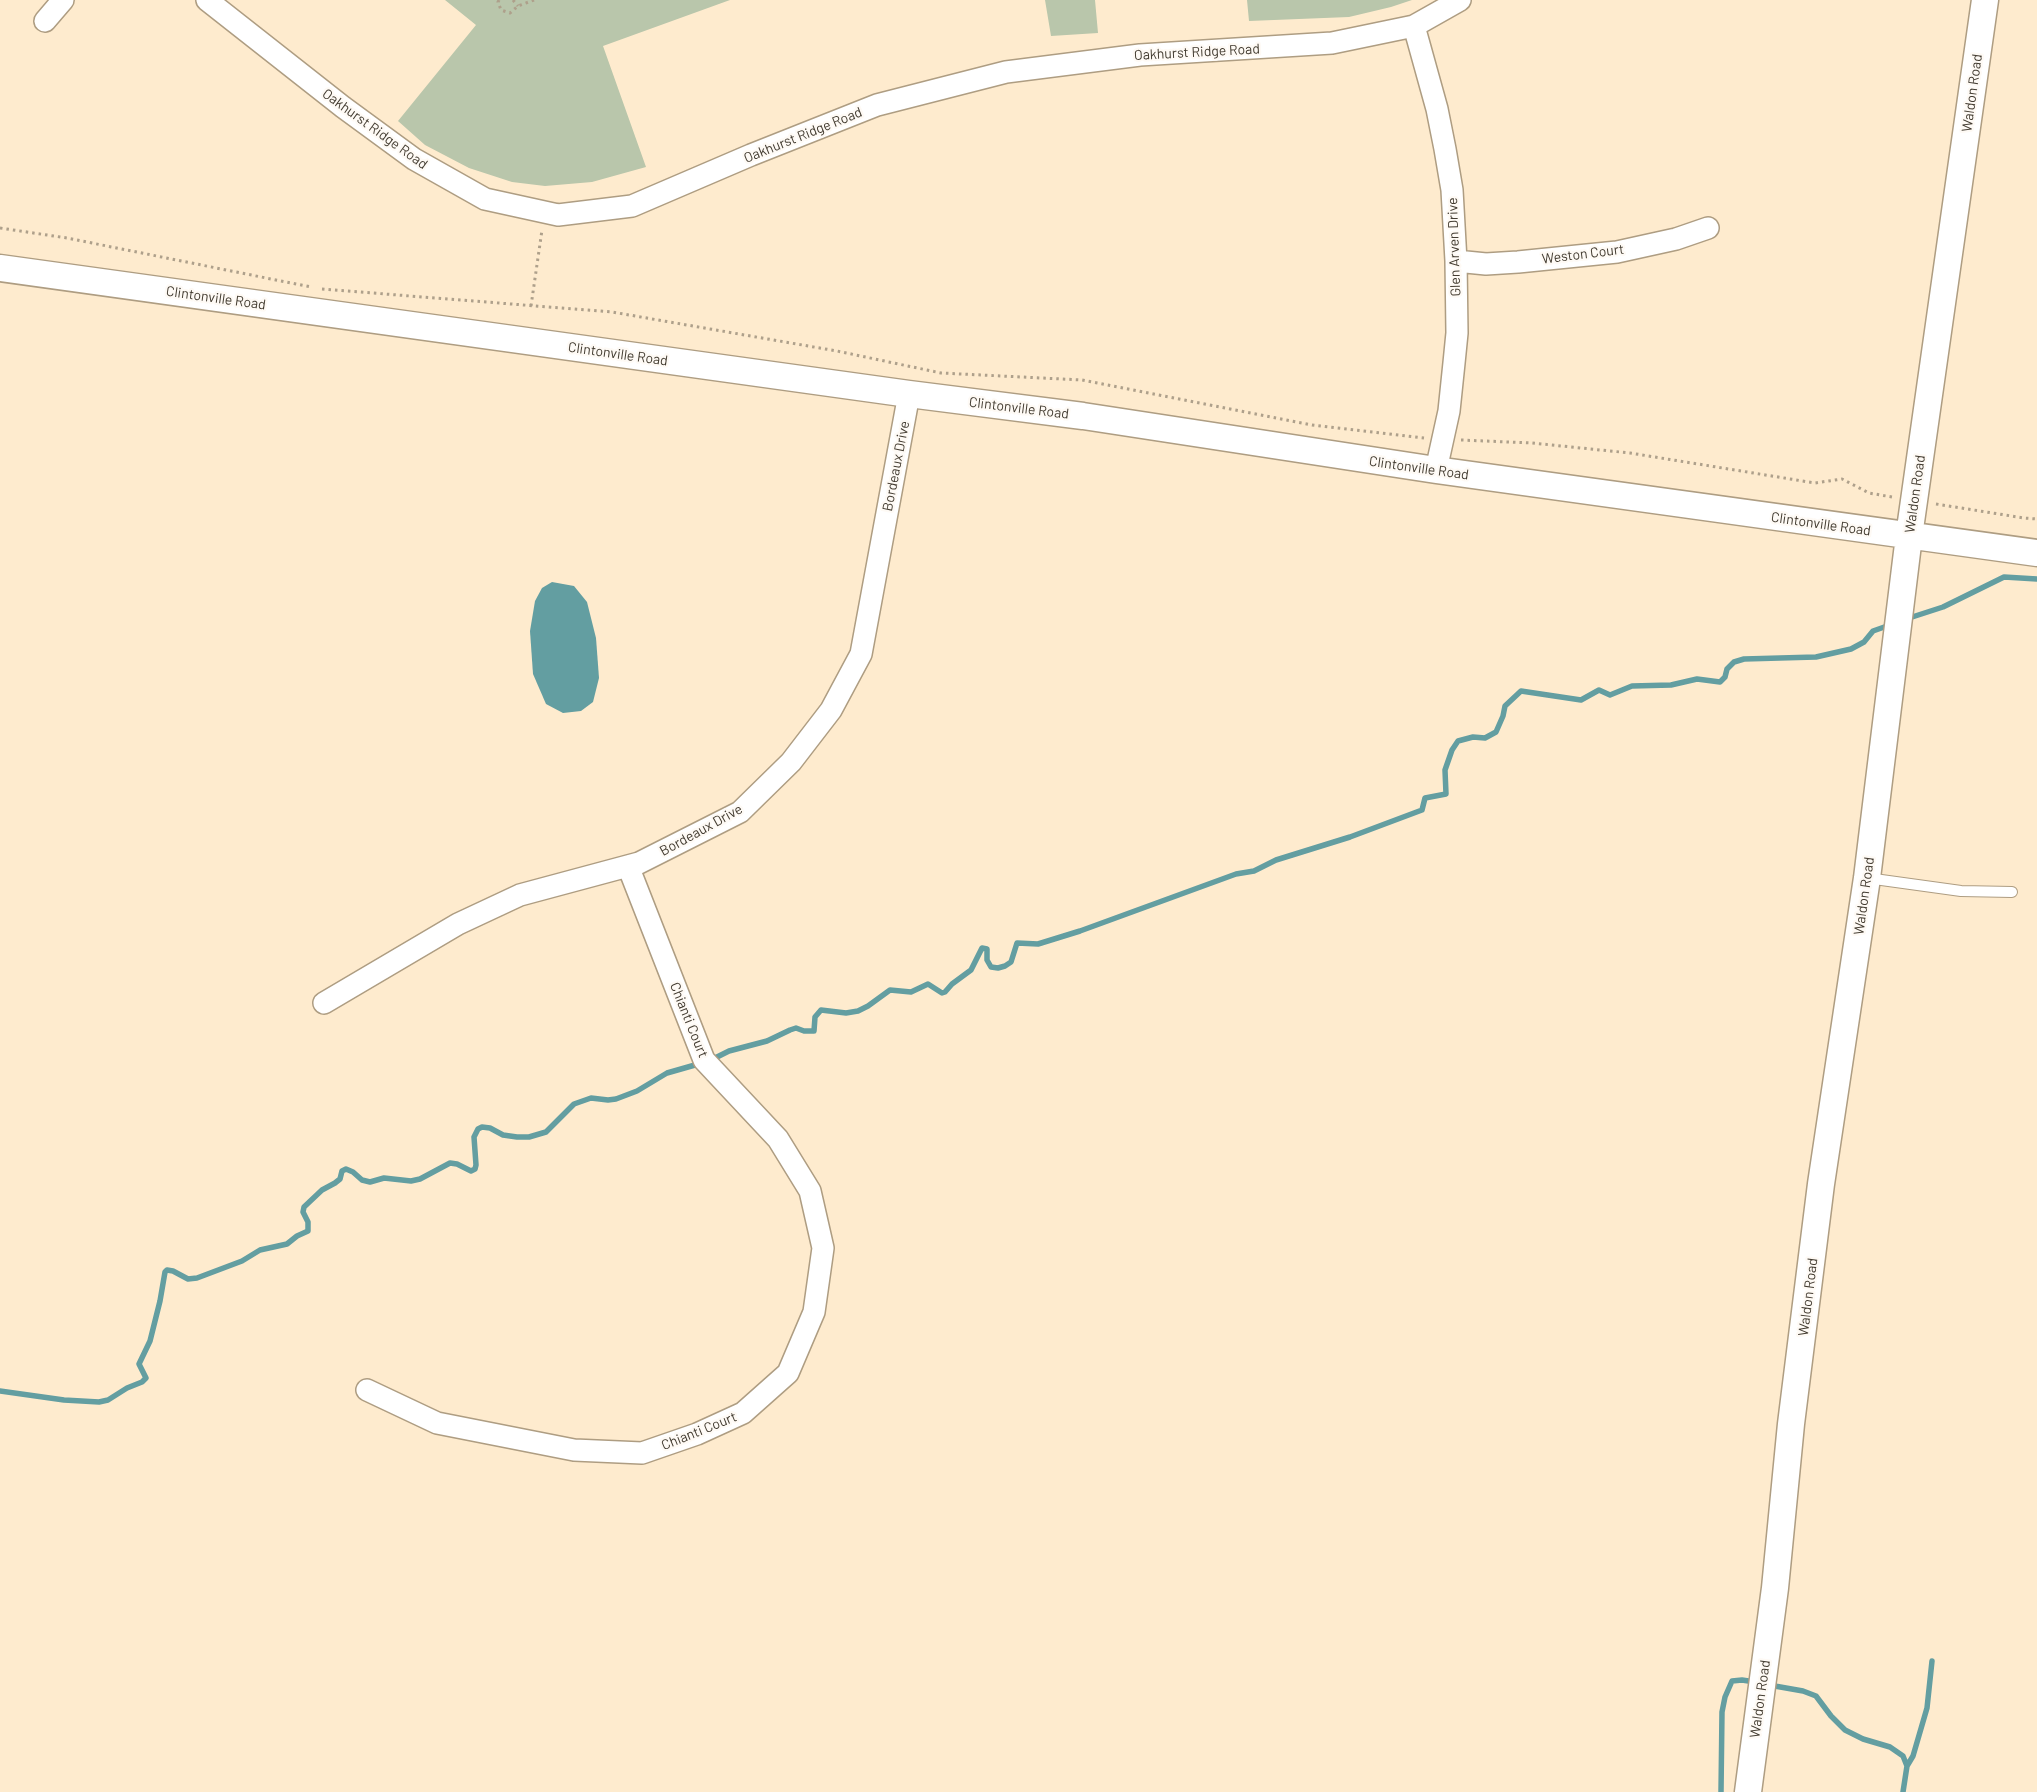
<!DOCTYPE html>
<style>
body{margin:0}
canvas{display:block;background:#feebce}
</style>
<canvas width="2037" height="1792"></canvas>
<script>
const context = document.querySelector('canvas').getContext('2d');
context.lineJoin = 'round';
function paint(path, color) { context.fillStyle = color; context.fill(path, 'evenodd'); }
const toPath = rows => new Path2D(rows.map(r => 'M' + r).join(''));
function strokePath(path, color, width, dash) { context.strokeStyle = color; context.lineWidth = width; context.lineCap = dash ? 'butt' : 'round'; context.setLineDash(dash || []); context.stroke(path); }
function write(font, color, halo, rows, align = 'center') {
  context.font = font + ' Barlow,sans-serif'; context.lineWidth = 4.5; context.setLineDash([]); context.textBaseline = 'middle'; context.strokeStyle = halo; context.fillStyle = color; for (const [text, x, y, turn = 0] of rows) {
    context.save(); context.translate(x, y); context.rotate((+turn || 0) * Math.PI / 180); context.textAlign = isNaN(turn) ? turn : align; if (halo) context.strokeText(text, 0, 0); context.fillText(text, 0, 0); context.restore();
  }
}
paint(toPath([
 [445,0,730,0,603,46,646,167,592,182,545,186,512,182,469,168,425,145,398,121,476,25],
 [1045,0,1095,0,1098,33,1051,36],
 [1247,0,1412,0,1391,7,1349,17,1249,21]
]), '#b9c6ab');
paint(toPath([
 [552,582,574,586,587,602,596,638,599,678,593,702,581,711,563,713,546,704,533,674,530,631,535,601,542,588]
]), '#639ea1');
strokePath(toPath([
 [1906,619,1943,607,2004,577,2037,579],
 [711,1060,729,1051,767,1041,790,1030,796,1028,804,1031,814,1031,815,1017,821,1010,846,1013,858,1011,868,1006,890,990,911,992,928,984,942,993,945,992,952,984,971,970,982,948,987,949,987,960,991,967,998,968,1005,966,1011,962,1017,943,1038,944,1080,931,1236,874,1254,871,1276,860,1350,837,1422,810,1425,798,1446,794,1445,770,1452,750,1458,741,1473,737,1485,738,1496,732,1503,716,1505,706,1521,691,1581,700,1599,690,1610,695,1632,686,1671,685,1697,679,1720,682,1725,677,1727,669,1734,662,1744,659,1816,657,1851,649,1864,642,1873,631,1890,625],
 [0,1391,64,1400,99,1402,108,1400,127,1388,142,1382,146,1378,139,1364,150,1341,160,1301,165,1272,167,1270,173,1271,188,1279,197,1278,242,1261,260,1250,287,1244,297,1236,308,1231,308,1222,303,1212,304,1207,322,1190,335,1183,340,1179,342,1171,346,1169,353,1172,362,1180,370,1182,384,1178,411,1181,420,1179,450,1163,457,1164,471,1171,475,1169,476,1165,474,1137,478,1129,482,1127,490,1128,503,1135,517,1137,529,1137,546,1132,574,1104,591,1098,608,1100,616,1099,637,1091,667,1073,702,1063],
 [1769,1685,1803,1691,1816,1696,1831,1716,1845,1730,1863,1739,1890,1747,1903,1756,1907,1766,1903,1792],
 [1907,1766,1913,1756,1927,1708,1932,1661],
 [1721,1792,1722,1712,1725,1697,1732,1681,1742,1680,1755,1682]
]), '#639ea1', 5.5);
const service = toPath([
 [1867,878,1961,891,2012,892]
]);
const minor = toPath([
 [207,0,343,107,414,159,485,199,558,215,632,206,751,155,877,105,1006,72,1140,55,1332,43,1414,26,1460,0],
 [45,21,63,0],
 [1414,26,1437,109,1445,149,1452,190,1456,261,1457,333,1454,363,1449,411,1436,470],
 [1456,261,1486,264,1518,262,1617,252,1676,239,1708,228],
 [324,1003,458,924,520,895,639,863,740,812,791,762,831,710,861,654,909,394],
 [367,1390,437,1423,574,1450,642,1453,697,1434,743,1413,788,1373,814,1312,823,1248,810,1191,778,1139,704,1060,628,866]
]);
const tertiary = toPath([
 [0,268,909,394,1083,416,1436,470,2037,553],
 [1748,1792,1775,1588,1791,1424,1821,1184,1867,878,1909,536,1985,0]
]);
strokePath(service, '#ae9d82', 12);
strokePath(minor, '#ae9d82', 24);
strokePath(tertiary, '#ae9d82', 29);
strokePath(toPath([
 [499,0,498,2,501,10,510,13,518,6,534,0],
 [513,0,518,6],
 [0,228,67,238,311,287],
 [322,289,612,312,837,351,941,373,1082,380,1312,425,1424,438],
 [531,306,542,230],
 [1461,440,1532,443,1630,453,1815,483,1842,479,1869,493,1892,497],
 [1936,504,2024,518,2037,519]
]), '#aea08b', 3, [2.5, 4]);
strokePath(service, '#fff', 10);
strokePath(minor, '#fff', 21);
strokePath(tertiary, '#fff', 26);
write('14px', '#433c31', '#fefaf5', [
 ["Oakhurst Ridge Road",1197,52,-3],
 ["Waldon Road",1972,93,-82],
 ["Oakhurst Ridge Road",375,129,36],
 ["Oakhurst Ridge Road",803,135,-22],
 ["Glen Arven Drive",1454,247,-92],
 ["Weston Court",1583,254,-7],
 ["Clintonville Road",216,298,8],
 ["Clintonville Road",618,354,8],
 ["Clintonville Road",1019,408,7],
 ["Bordeaux Drive",896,466,-79],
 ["Clintonville Road",1419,468,8],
 ["Waldon Road",1915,494,-82],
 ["Clintonville Road",1821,524,8],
 ["Bordeaux Drive",701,830,-29],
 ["Waldon Road",1864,896,-82],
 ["Chianti Court",689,1020,68],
 ["Waldon Road",1808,1297,-83],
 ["Chianti Court",699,1431,-22],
 ["Waldon Road",1760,1699,-82]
]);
</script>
